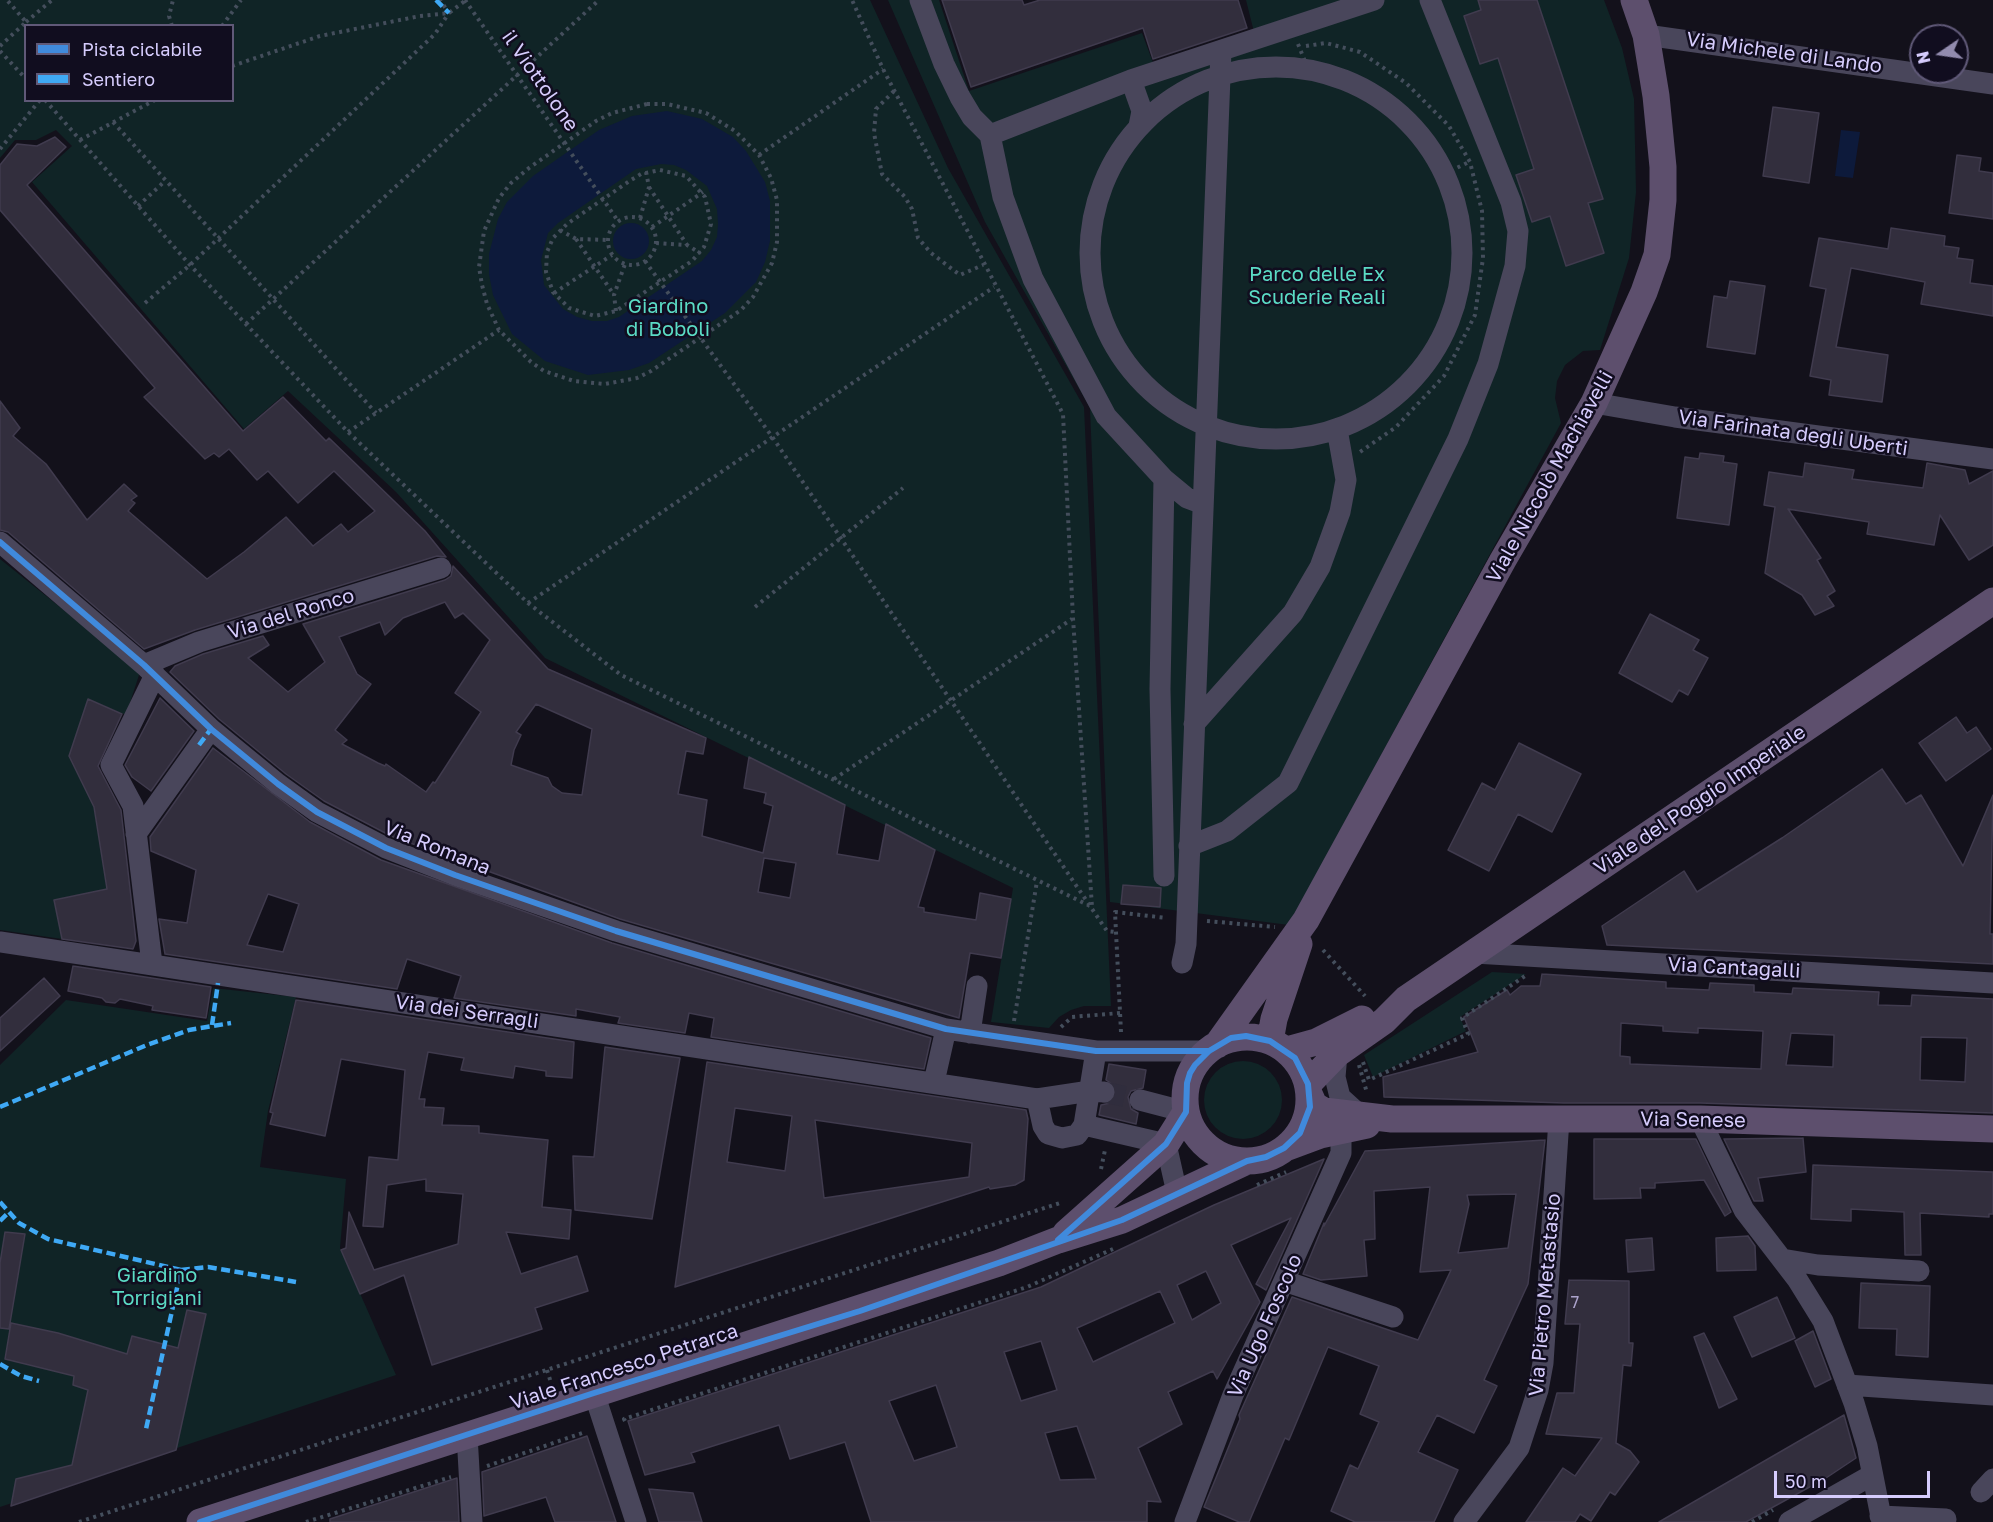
<!DOCTYPE html>
<meta charset="utf-8">
<style>
body{margin:0}
#map{position:relative;width:1993px;height:1522px;overflow:hidden;background:#13111b;font-family:"Golos Text",sans-serif}
canvas{display:block}
.legend{position:absolute;left:24px;top:24px;width:210px;height:78px;box-sizing:border-box;background:#110d1f;border:2px solid #605978;margin:0;padding:8px 10px;list-style:none;font-size:18px;color:#d6ccfd}
.legend li{display:flex;align-items:center;gap:12px;height:30px}
.legend b{width:30px;border:2px solid #605978}
.north{position:absolute;left:1909px;top:24px;width:60px;height:60px;box-sizing:border-box;background:#110d1f;border:2px solid #605978;border-radius:50%;rotate:257deg;font-size:16px;font-weight:700;line-height:24px;text-align:center;color:#d6ccfd}
.north::after{content:'';display:block;margin:auto;width:21px;height:27px;background:#928bae;clip-path:polygon(50% 0,100% 100%,50% 72%,0 100%)}
.scale{position:absolute;left:1774px;top:1471px;width:156px;height:27px;box-sizing:border-box;border:3px solid #d6ccfd;border-top:0;padding-left:8px;font-size:18px;line-height:21px;white-space:nowrap;color:#d6ccfd;-webkit-text-stroke:4px #110d1f;paint-order:stroke}
</style>
<div id="map">
<canvas width="1993" height="1522"></canvas>
<ul class="legend">
<li><b style="height:8px;background:#408adc"></b>Pista ciclabile</li>
<li><b style="height:8px;background:#3fa9f5"></b>Sentiero</li>
</ul>
<div class="north">N</div>
<div class="scale">50 m</div>
</div>
<script>
const context = document.querySelector('canvas').getContext('2d');
context.lineJoin = 'round';
function paint(path, color) { context.fillStyle = color; context.fill(path, 'evenodd'); }
const toPath = rows => new Path2D(rows.map(r => 'M' + r).join(''));
function strokePath(path, color, width, dash) { context.strokeStyle = color; context.lineWidth = width; context.lineCap = dash ? 'butt' : 'round'; context.setLineDash(dash || []); context.stroke(path); }
function write(font, color, halo, rows, align = 'center') {
  context.font = font + ' "Golos Text",sans-serif'; context.lineWidth = 5; context.setLineDash([]); context.textBaseline = 'middle'; context.strokeStyle = halo; context.fillStyle = color; for (const [text, x, y, turn = 0] of rows) {
    context.save(); context.translate(x, y); context.rotate((+turn || 0) * Math.PI / 180); context.textAlign = isNaN(turn) ? turn : align; if (halo) context.strokeText(text, 0, 0); context.fillText(text, 0, 0); context.restore();
  }
}
paint(toPath([
 [0,0,870,0,948,168,1084,407,1111,1006,1084,1006,1071,1010,1059,1017,1049,1028,991,1022,1013,888,545,658,396,492,288,391,244,429,32,182,72,146,56,130,36,140,15,140,0,158],
 [26,26,232,26,232,100,26,100],
 [888,0,939,0,969,91,1142,33,1155,68,1255,36,1246,0,1604,0,1622,48,1634,99,1636,192,1629,258,1600,350,1583,351,1565,365,1557,381,1555,398,1561,423,1289,925,1110,902,1090,408,985,222],
 [0,559,136,668,139,675,126,715,88,699,70,756,94,807,111,914,77,895,54,900,62,939,0,930],
 [1492,972,1526,974,1460,1017,1466,1031,1373,1077,1364,1055],
 [213,988,296,997,268,1111,260,1167,346,1179,340,1248,396,1375,0,1507,0,1065,66,1000,207,1021],
 '1204 1100a39 39 0 1 1 78 0a39 39 0 1 1-78 0Z'
]), '#102426');
paint(toPath([
 [667,111,702,119,733,137,746,151,765,182,770,201,770,241,765,262,756,282,725,313,649,363,629,370,588,375,545,361,512,334,493,295,489,274,489,254,498,219,507,202,533,176,599,130,632,116],
 [661,164,674,165,686,170,707,186,717,209,718,224,717,237,711,250,702,261,619,317,607,321,592,321,577,317,563,309,544,285,541,260,548,233,558,223,636,169],
 [1841,130,1860,132,1853,178,1835,176],
 '613 241a18 18 0 1 1 36 0a18 18 0 1 1-36 0Z'
]), '#0d1a3b');
const building = toPath([
 [942,0,1022,0,1024,5,1040,0,1238,0,1247,28,1153,59,1143,28,971,87,942,0],
 [1478,0,1537,0,1603,199,1588,203,1604,253,1566,266,1550,216,1532,222,1516,175,1534,169,1498,58,1480,64,1464,16,1481,10,1478,0],
 [1773,107,1819,113,1809,183,1763,176,1773,107],
 [55,137,66,147,27,185,243,431,283,397,326,441,329,438,425,531,446,557,437,556,195,630,144,649,8,532,0,530,0,401,20,428,13,436,46,464,87,520,124,484,137,496,131,500,135,503,128,511,207,579,244,552,286,517,313,546,341,524,348,532,375,511,334,471,298,503,268,471,257,480,229,449,219,457,214,453,205,459,144,397,155,388,0,210,0,165,17,144,37,146,55,137],
 [1957,155,1981,158,1979,171,1993,173,1993,219,1949,213,1957,155],
 [1891,228,1945,236,1944,246,1959,248,1957,258,1973,260,1970,283,1993,286,1993,316,1921,304,1925,282,1851,268,1836,347,1888,355,1882,402,1829,395,1831,380,1810,376,1826,289,1810,286,1819,238,1888,249,1891,228],
 [1730,281,1765,286,1755,354,1707,347,1714,296,1727,298,1730,281],
 [1700,453,1724,456,1723,462,1737,464,1729,525,1677,518,1685,457,1699,459,1700,453],
 [1805,463,1854,470,1852,479,1923,488,1927,463,1965,470,1969,484,1993,471,1993,545,1969,560,1940,515,1934,545,1867,534,1869,522,1788,509,1821,558,1817,560,1835,591,1827,596,1834,606,1815,615,1802,595,1765,573,1775,507,1764,505,1769,472,1803,477,1805,463],
 [453,566,548,669,706,738,703,754,686,751,678,794,707,800,702,836,763,853,773,806,764,803,766,793,744,788,749,757,845,805,837,854,879,861,886,824,935,850,918,907,924,908,924,912,976,920,980,893,1011,899,1001,958,970,953,959,1018,620,919,391,836,324,801,286,774,219,719,170,672,175,666,203,654,263,636,269,645,248,658,288,692,325,662,303,624,445,580,451,576,453,566],
 [445,602,455,618,463,613,490,640,455,693,481,712,435,783,433,782,426,792,386,764,385,766,378,763,342,744,347,740,335,730,371,684,357,674,339,637,380,622,385,635,403,618,445,602],
 [536,704,592,729,582,795,562,793,552,786,548,778,511,765,514,750,521,735,516,732,536,704],
 [764,858,796,863,790,898,758,892,764,858],
 [1650,614,1699,640,1693,650,1708,658,1688,695,1679,690,1672,702,1619,673,1650,614],
 [160,698,194,731,151,791,132,777,125,765,160,698],
 [88,699,122,714,98,766,121,810,136,941,133,949,62,939,54,900,107,889,94,807,69,756,88,699],
 [1956,717,1967,733,1976,727,1991,749,1946,781,1919,743,1956,717],
 [1519,743,1581,774,1552,832,1518,814,1489,871,1448,850,1482,783,1495,790,1519,743],
 [213,748,310,822,381,860,612,943,931,1038,924,1069,711,1037,714,1018,689,1013,685,1033,618,1023,620,1017,576,1009,576,1016,454,998,461,976,407,959,397,989,165,954,159,919,187,923,196,870,151,851,150,837,213,748],
 [268,894,299,904,283,952,247,945,268,894],
 [1882,769,1906,804,1921,795,1963,866,1993,795,1990,934,1993,934,1993,964,1607,945,1602,926,1684,871,1697,892,1782,838,1882,769],
 [1123,885,1161,888,1160,907,1121,904,1123,885],
 [73,966,211,987,206,1018,152,1010,153,1006,120,999,115,1003,106,1002,102,998,68,991,73,966],
 [1542,974,1666,982,1666,988,1709,990,1710,983,1754,985,1754,992,1792,994,1793,988,1879,992,1878,1005,1911,1006,1912,995,1993,999,1993,1113,1700,1103,1564,1103,1384,1097,1383,1077,1478,1052,1464,1017,1507,990,1510,995,1521,986,1540,986,1542,974],
 [1621,1023,1663,1026,1663,1031,1698,1033,1698,1028,1763,1031,1761,1069,1630,1064,1630,1057,1620,1056,1621,1023],
 [1791,1033,1834,1035,1833,1067,1786,1065,1791,1033],
 [1921,1037,1967,1038,1965,1082,1920,1080,1921,1037],
 [44,978,60,996,0,1051,0,1018,44,978],
 [296,1000,574,1042,572,1078,546,1076,546,1071,515,1066,513,1078,461,1070,464,1058,428,1052,419,1099,425,1099,424,1107,444,1108,442,1125,479,1126,479,1133,548,1140,542,1207,571,1210,569,1239,506,1232,521,1274,577,1256,588,1291,535,1308,542,1329,432,1365,404,1275,360,1294,341,1250,346,1248,349,1212,374,1270,458,1244,463,1194,426,1191,426,1179,387,1185,383,1227,363,1226,369,1157,398,1160,405,1070,341,1059,325,1136,270,1124,273,1113,270,1112,296,1000],
 [605,1047,680,1058,652,1219,575,1210,573,1156,594,1157,605,1047],
 [707,1062,1026,1110,1028,1119,1024,1180,1015,1185,990,1189,989,1187,675,1287,707,1062],
 [735,1108,792,1116,785,1171,727,1162,735,1108],
 [815,1120,972,1143,969,1177,824,1198,815,1120],
 [1109,1064,1146,1070,1143,1088,1131,1091,1128,1097,1131,1109,1138,1113,1136,1124,1099,1115,1101,1105,1110,1103,1117,1093,1115,1086,1106,1080,1109,1064],
 [1803,1138,1806,1172,1758,1178,1763,1201,1754,1201,1724,1139,1803,1138],
 [1594,1139,1696,1139,1731,1212,1725,1216,1704,1180,1655,1183,1655,1188,1640,1188,1641,1198,1594,1199,1594,1139],
 [1545,1140,1528,1284,1484,1380,1497,1386,1474,1433,1437,1415,1418,1452,1458,1470,1434,1522,1355,1522,1331,1511,1350,1465,1358,1469,1379,1422,1360,1414,1379,1366,1328,1347,1289,1440,1285,1438,1249,1522,1239,1522,1204,1507,1240,1419,1239,1415,1292,1297,1418,1340,1451,1270,1420,1272,1430,1187,1374,1191,1375,1239,1364,1240,1367,1276,1321,1280,1303,1274,1324,1223,1324,1226,1365,1151,1545,1140],
 [1516,1194,1508,1248,1458,1253,1469,1204,1467,1195,1516,1194],
 [1324,1159,1266,1290,1256,1284,1291,1218,1231,1245,1260,1302,1217,1379,1213,1371,1168,1392,1182,1424,1138,1448,1161,1502,1147,1501,1147,1522,871,1522,845,1442,790,1459,779,1425,691,1453,695,1462,645,1475,628,1421,1041,1287,1214,1205,1324,1159],
 [1206,1271,1221,1303,1192,1320,1177,1285,1206,1271],
 [1160,1291,1175,1323,1093,1362,1077,1328,1160,1291],
 [1041,1341,1057,1390,1021,1401,1004,1352,1041,1341],
 [936,1385,957,1447,914,1461,889,1401,936,1385],
 [1077,1426,1096,1479,1060,1480,1045,1433,1077,1426],
 [1813,1165,1993,1172,1993,1214,1989,1214,1989,1217,1920,1213,1921,1255,1905,1255,1904,1212,1851,1209,1851,1221,1811,1219,1813,1165],
 [5,1232,25,1234,9,1329,0,1328,0,1263,5,1232],
 [1748,1236,1755,1246,1756,1270,1717,1271,1716,1238,1748,1236],
 [1652,1238,1654,1270,1628,1272,1626,1240,1652,1238],
 [1569,1280,1629,1281,1629,1343,1633,1343,1631,1366,1623,1365,1616,1443,1630,1451,1639,1462,1615,1495,1610,1492,1591,1521,1580,1514,1575,1522,1526,1522,1563,1468,1575,1476,1602,1438,1546,1434,1557,1393,1574,1393,1580,1324,1565,1324,1569,1280],
 [1861,1283,1930,1286,1928,1357,1896,1355,1897,1329,1859,1328,1861,1283],
 [1777,1297,1795,1338,1752,1357,1734,1317,1777,1297],
 [187,1310,206,1314,176,1450,11,1506,16,1479,72,1465,88,1390,73,1385,74,1376,5,1359,11,1323,58,1333,127,1354,132,1336,178,1348,187,1310],
 [1813,1331,1831,1379,1815,1387,1795,1341,1813,1331],
 [1704,1333,1737,1399,1719,1408,1694,1337,1704,1333],
 [1844,1415,1856,1458,1826,1478,1746,1522,1659,1522,1844,1415],
 [587,1436,616,1522,555,1522,546,1497,484,1516,482,1472,587,1436],
 [457,1478,459,1522,330,1522,330,1519,457,1478],
 [649,1489,693,1493,702,1522,659,1522,649,1489]
]);
paint(building, '#322e3d');
strokePath(building, '#403b4e', 1.5);
strokePath(toPath([
 [1104,1092,1140,1100]
]), '#302d3d', 21, [21, 10]);
strokePath(toPath([
 [465,0,618,221],
 [26,22,52,0],
 [172,26,169,16,173,0],
 [222,26,241,0],
 [1298,44,1308,69],
 [0,46,26,22,7,0],
 [1306,46,1326,43,1360,52,1406,83,1449,126,1470,162,1482,211,1483,258,1475,315,1444,376,1396,427,1360,452],
 [0,51,26,79],
 [232,66,320,36,420,16,449,13,466,0],
 [894,91,876,109,874,133,882,174,905,197,912,209,918,238,931,253,960,275,983,265],
 [45,100,190,265,348,432,528,603,621,675,1092,907,1073,618,1063,414,883,69,852,0],
 [647,104,667,104,706,113,735,131,759,155,771,178,777,200,777,242,772,263,753,297,741,310,651,371,637,378,605,384,574,381,544,371,531,362,499,330,487,304,482,285,479,267,484,231,499,198,511,183,529,168,596,121,612,113,647,104],
 [113,122,376,413],
 [80,140,155,100],
 [0,149,40,100],
 [759,155,883,69],
 [660,170,686,176,705,197,711,224,704,247,692,261,616,311,595,316,569,308,553,292,546,272,547,252,553,238,567,224,631,180,641,174,660,170],
 [1444,174,1471,161],
 [649,187,687,245],
 [138,206,165,181],
 '608 241a24 24 0 1 1 48 0a24 24 0 1 1-48 0Z',
 [640,218,649,187,646,172],
 [652,227,703,192],
 [560,230,576,239,608,240],
 [576,239,614,295],
 [656,243,687,245,700,253],
 [645,261,773,438,1107,931,1116,932],
 [554,293,612,255],
 [145,303,190,265,435,34,449,13,440,0],
 [616,311,614,295,625,264],
 [246,324,599,0],
 [348,432,499,330],
 [528,603,994,287],
 [755,607,903,488],
 [834,779,1072,619],
 [1207,921,1275,927],
 [1323,950,1365,996],
 [1014,1021,1037,881],
 [1061,1027,1072,1017,1120,1013],
 [1121,1032,1115,912,1167,918],
 [1363,1062,1369,1080,1468,1034,1462,1018,1525,976],
 [1359,1065,1367,1093],
 [1101,1169,1105,1150],
 [1257,1185,1286,1172],
 [547,1370,552,1386],
 [625,1421,624,1419,1027,1287,1113,1249],
 [487,1466,585,1432],
 [79,1522,1063,1202],
 [306,1522,451,1477],
 [1752,1522,1773,1510]
]), '#444e5c', 4, [3, 4.5]);
strokePath(toPath([
 [920,0,944,64,960,97,972,117,990,135],
 [1646,35,1993,84],
 '1090 253a186 186 0 1 1 372 0a186 186 0 1 1-372 0Z',
 [1131,80,1374,0],
 [1139,126,1142,111,1131,80,990,135,1003,197,1033,279,1106,416,1164,479,1187,498,1203,504],
 [1594,403,1675,417,1993,459],
 [1164,479,1160,689,1164,876],
 [0,542,144,665,211,729,278,784,317,812,386,848,455,875,616,931,946,1029,1096,1051,1209,1051],
 [144,665,199,642,441,568],
 [1194,724,1293,613,1320,567,1340,512,1346,480,1337,429],
 [136,834,211,729],
 [1189,846,1227,831,1288,783,1458,439,1488,364,1515,266,1518,231,1511,202,1430,0],
 [0,942,1037,1099,1090,1091,1104,1092],
 [1474,953,1993,983],
 [1182,963,1186,944,1221,51],
 [152,964,133,806,111,765,155,675],
 [970,1033,977,986],
 [1337,1054,1335,1077,1340,1097,1362,1117],
 [934,1082,946,1029],
 [1037,1099,1043,1126,1048,1134,1062,1138,1077,1135,1084,1125,1096,1051],
 [1140,1100,1186,1112],
 [1700,1119,1744,1210,1797,1279,1823,1321,1854,1403,1867,1446,1882,1522],
 [1084,1125,1166,1144,1177,1193],
 [1782,1259,1818,1265,1919,1271],
 [1284,1281,1393,1317],
 [1847,1385,1993,1395],
 [594,1393,636,1522],
 [467,1435,472,1522],
 [1981,1492,1993,1479],
 [1880,1516,1946,1519],
 [1185,1522,1233,1395,1341,1153,1341,1130],
 [1464,1522,1519,1448,1538,1390,1543,1363,1559,1119],
 [1789,1522,1872,1475]
]), '#49465b', 21);
strokePath(toPath([
 '1185 1099a62 62 0 1 1 124 0a62 62 0 1 1-124 0Z',
 [1270,1041,1274,1019,1299,944],
 [1217,1045,1306,920,1503,560,1594,403,1644,292,1657,255,1663,200,1663,167,1656,96,1646,35,1634,0],
 [1287,1050,1316,1042,1362,1019],
 [1308,1084,1337,1054,1384,1021,1406,999,1993,601],
 [1310,1096,1314,1105,1324,1111,1392,1119,1700,1119,1993,1129],
 [1285,1148,1320,1135,1367,1125],
 [1066,1233,1166,1144,1186,1112],
 [200,1522,999,1263,1058,1240,1122,1220,1247,1161]
]), '#5d4f6d', 27);
strokePath(toPath([
 [436,0,449,13],
 [199,745,211,729],
 [212,1025,218,983],
 [0,1107,147,1045,189,1030,231,1023],
 [0,1202,19,1223,48,1239,181,1270,146,1429],
 [0,1221,9,1212],
 [181,1270,208,1267,296,1282],
 [0,1364,21,1376,39,1381]
]), '#3fa9f5', 4.5, [9, 4.5]);
strokePath(toPath([
 [0,542,144,665,211,729,278,784,317,812,386,848,455,875,616,931,946,1029,1096,1051,1209,1051],
 [200,1522,594,1393,860,1311,1122,1220,1247,1161,1266,1157,1284,1148,1300,1133,1310,1107,1308,1084,1295,1058,1270,1041,1246,1036,1231,1038,1209,1051,1195,1065,1190,1073,1187,1083,1186,1112,1166,1144,1058,1240]
]), '#408adc', 6);
write('16px', '#ada4cd', null, [
 ["7",1575,1303]
]);
write('20px', '#d6ccfd', '#110d1f', [
 ["Via Michele di Lando",1784,53,8],
 ["il Viottolone",540,81,55],
 ["Via Farinata degli Uberti",1793,433,8],
 ["Viale Niccolò Machiavelli",1550,477,-61],
 ["Via del Ronco",291,614,-17],
 ["Viale del Poggio Imperiale",1700,800,-34],
 ["Via Romana",437,848,22],
 ["Via Cantagalli",1734,968,3],
 ["Via dei Serragli",467,1012,8],
 ["Via Senese",1693,1120,1],
 ["Via Pietro Metastasio",1545,1295,-85],
 ["Via Ugo Foscolo",1265,1326,-66],
 ["Viale Francesco Petrarca",624,1367,-18]
]);
write('20px', '#5bdbc5', '#110d1f', [
 ["Parco delle Ex",1317,275],
 ["Scuderie Reali",1317,298],
 ["Giardino",668,307],
 ["di Boboli",668,330],
 ["Giardino",157,1276],
 ["Torrigiani",157,1299]
]);
</script>
